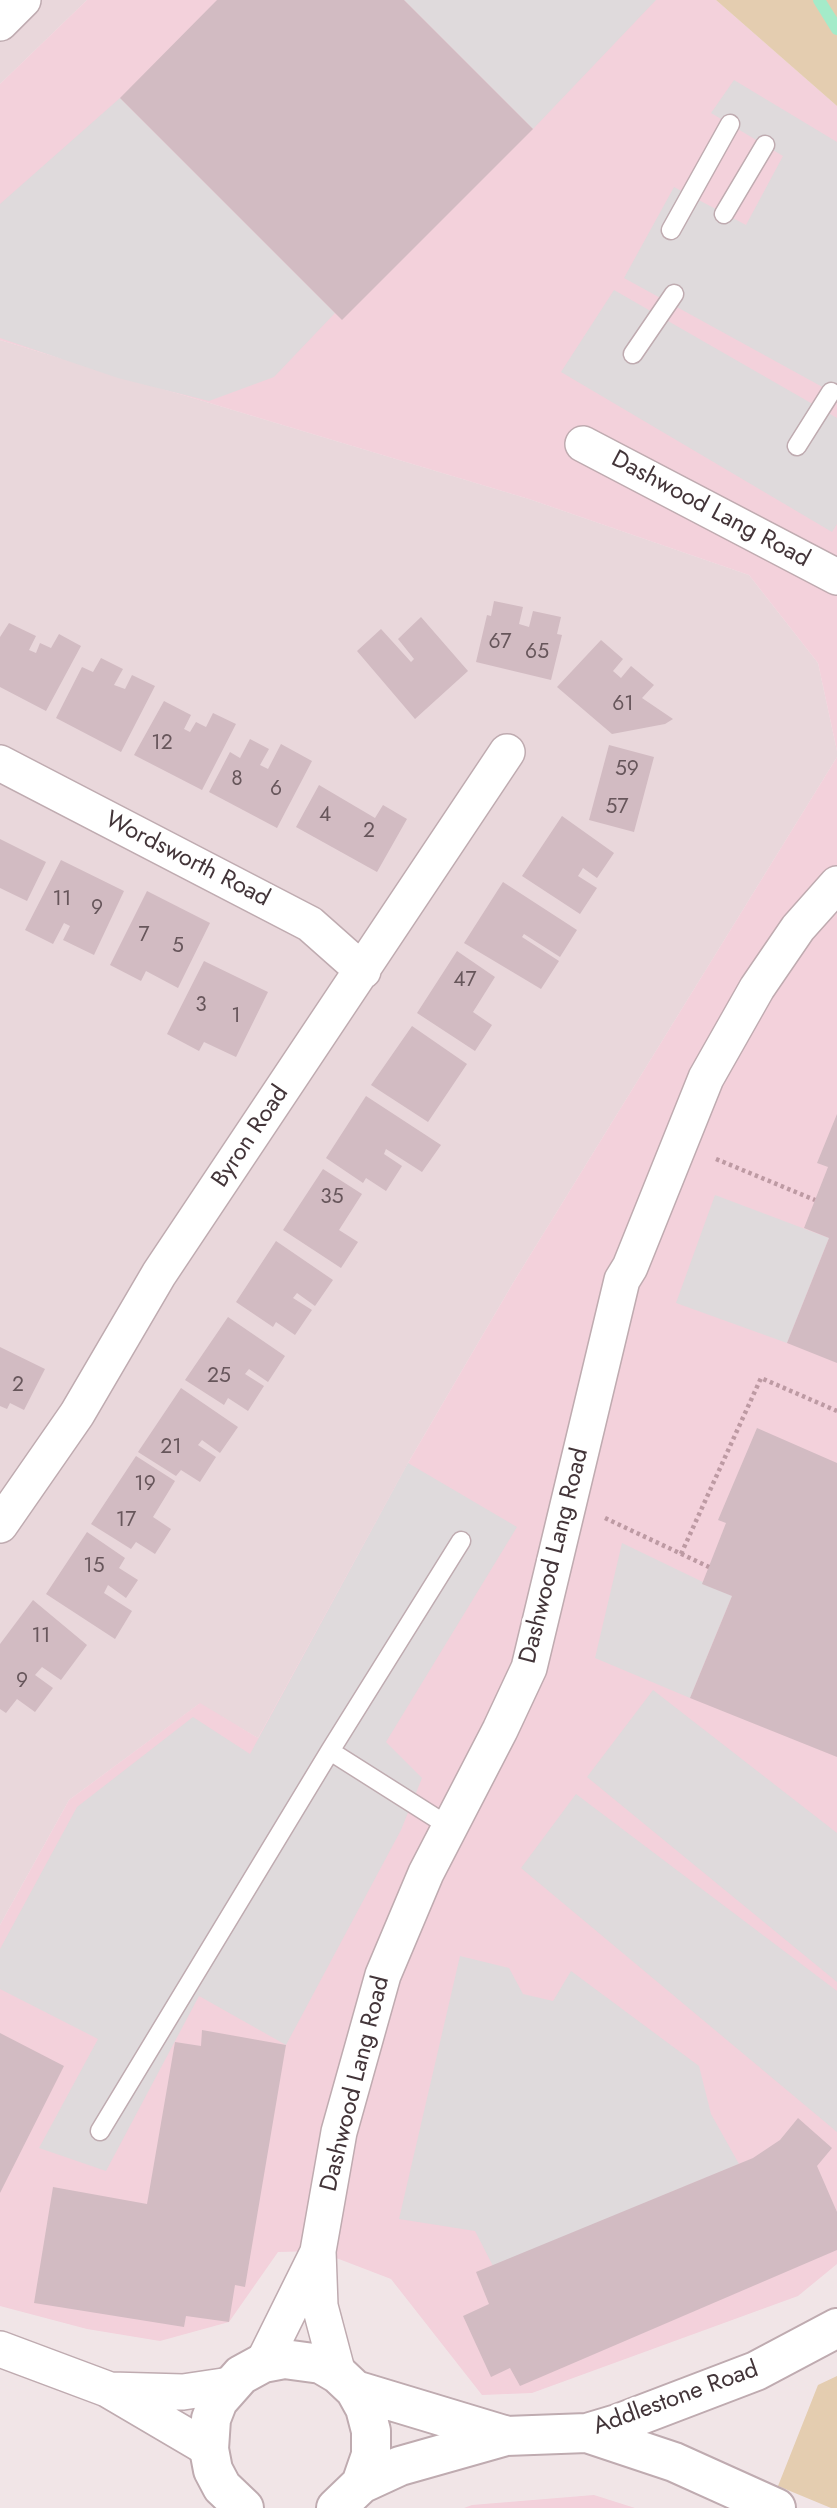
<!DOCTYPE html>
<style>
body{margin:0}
canvas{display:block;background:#f1e5e7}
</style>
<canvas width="837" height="2508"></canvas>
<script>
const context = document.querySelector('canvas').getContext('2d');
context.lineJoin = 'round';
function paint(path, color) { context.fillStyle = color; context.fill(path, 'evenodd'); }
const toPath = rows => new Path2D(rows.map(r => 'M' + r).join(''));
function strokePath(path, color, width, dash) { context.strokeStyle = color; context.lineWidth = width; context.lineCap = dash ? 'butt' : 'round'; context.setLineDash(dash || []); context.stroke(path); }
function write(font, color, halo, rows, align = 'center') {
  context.font = font + ' Jost,sans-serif'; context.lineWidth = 7; context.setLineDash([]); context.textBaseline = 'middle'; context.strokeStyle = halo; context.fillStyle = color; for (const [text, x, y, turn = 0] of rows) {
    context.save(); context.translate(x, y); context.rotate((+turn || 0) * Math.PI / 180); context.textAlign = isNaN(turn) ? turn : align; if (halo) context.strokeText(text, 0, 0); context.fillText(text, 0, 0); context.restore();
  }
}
paint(toPath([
 [0,0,87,0,0,84],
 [0,340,529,499,749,575,818,663,837,751,837,757,513,1283,408,1463,258,1738,199,1704,69,1800,0,1925]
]), '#e9d7db');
paint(toPath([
 [87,0,716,0,837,106,837,751,818,663,749,575,529,499,0,340,0,84],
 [837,757,837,2264,798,2296,532,2393,482,2395,391,2279,318,2251,278,2252,229,2322,160,2341,87,2329,0,2306,0,1925,69,1800,200,1703,258,1738,408,1463,513,1283],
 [594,2495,635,2508,464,2508,472,2505]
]), '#f3d1db');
paint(toPath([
 [716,0,837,0,837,106],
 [837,2376,837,2508,831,2508,778,2486,818,2385]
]), '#e4cdb0');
paint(toPath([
 [404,0,656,0,533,129],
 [734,80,837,142,837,395,624,278,674,187,746,225,783,156,711,113],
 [120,98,335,313,274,377,209,401,118,378,0,338,0,204],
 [614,290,837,418,837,524,832,532,561,372],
 [715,1195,829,1238,787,1343,676,1303],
 [408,1463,517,1527,386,1742,422,1778,401,1830,286,2045,199,1996,106,2171,39,2148,98,2039,0,1989,0,1949,77,1807,193,1717,250,1754],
 [622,1543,732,1596,690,1698,595,1658],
 [653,1690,837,1833,837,1982,587,1777],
 [576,1794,837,1991,837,2132,521,1868],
 [460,1956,509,1968,523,1994,553,2001,571,1971,699,2066,711,2114,739,2164,493,2266,475,2231,399,2219]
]), '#dfdadc');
strokePath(toPath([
 [819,0,837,29]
]), '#a4ebc9', 12);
paint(toPath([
 [217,0,404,0,533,129,342,320,120,98],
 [494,601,523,607,519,624,529,627,533,611,561,617,557,634,562,635,551,680,476,662,487,615,491,616],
 [421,617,468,671,415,719,357,651,381,629,411,662,414,659,398,639],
 [9,623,36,636,29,650,36,653,40,643,51,648,59,634,81,646,46,711,0,687,0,637],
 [601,640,623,659,613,671,621,678,631,666,654,685,642,698,673,719,665,724,612,734,557,687],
 [101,658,123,669,114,685,125,689,132,675,155,686,121,752,56,718,82,667,93,672],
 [164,701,191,715,184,729,190,732,196,722,206,727,213,713,236,724,202,790,134,755],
 [250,739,269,749,260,765,268,769,281,744,312,761,277,828,209,792,230,752,240,758],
 [609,745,654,757,634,832,589,820],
 [319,785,375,818,383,805,407,819,377,872,296,827],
 [562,816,614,853,597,878,583,868,578,876,597,888,580,914,522,876],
 [0,839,46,862,27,901,0,888],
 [61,860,124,891,94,955,63,940,70,926,64,923,53,944,25,930],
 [503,882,577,930,560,957,524,934,522,937,559,961,541,989,464,943],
 [147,891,210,923,178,988,146,971,141,981,110,965],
 [457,951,495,977,473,1012,492,1025,475,1051,417,1013],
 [204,961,268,992,236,1057,204,1042,199,1051,167,1034],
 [412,1026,467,1064,428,1122,371,1085],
 [366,1096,441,1145,422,1172,386,1149,384,1154,402,1166,386,1191,366,1178,363,1183,326,1158],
 [837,1114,837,1363,787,1343,829,1238,804,1228,828,1167,817,1163],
 [323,1169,362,1194,339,1230,358,1242,341,1268,283,1230],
 [276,1241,333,1280,315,1306,297,1293,293,1298,312,1310,295,1335,276,1322,273,1327,236,1302],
 [228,1317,285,1356,268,1382,249,1369,245,1374,264,1386,248,1411,228,1398,224,1405,185,1380],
 [0,1347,45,1369,24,1410,10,1403,7,1409,0,1406],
 [181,1388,238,1427,220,1453,202,1440,198,1445,216,1457,200,1482,181,1470,176,1476,138,1452],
 [757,1428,837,1463,837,1757,690,1698,732,1596,702,1584,726,1523,718,1520],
 [136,1456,175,1481,153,1517,171,1529,155,1554,136,1542,131,1549,91,1524],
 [87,1532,125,1558,119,1568,138,1580,126,1598,108,1585,104,1593,132,1611,115,1639,46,1594],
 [33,1600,87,1645,61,1680,42,1667,35,1675,53,1688,35,1712,17,1699,6,1713,0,1709,0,1644],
 [202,2030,286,2045,245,2287,235,2285,229,2322,186,2316,184,2327,34,2303,53,2187,147,2204,175,2042,201,2046],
 [0,2033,64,2066,0,2193],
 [798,2118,832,2148,817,2166,837,2212,837,2250,520,2386,510,2368,491,2377,463,2316,489,2304,476,2272,753,2158,780,2140]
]), '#d2bbc2');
const service = toPath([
 [724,214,765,145],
 [671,230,730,124],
 [633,354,674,294],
 [797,446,831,392],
 [330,1751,450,1827],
 [100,2131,330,1751,461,1541]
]);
const minor = toPath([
 [0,23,23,0],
 [583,444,837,577],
 [0,763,310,924,363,971],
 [0,1525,77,1414,159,1274,507,752],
 [0,2349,107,2389,209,2449],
 [263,2363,317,2254],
 [338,2374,320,2306,318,2251,339,2132,383,1975,426,1873,500,1730,529,1668,622,1280,630,1267,706,1078,757,988,798,928,837,884],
 [111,2390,183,2392,230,2385]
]);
const tertiary = toPath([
 [355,2390,504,2435],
 [587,2433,674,2462,776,2508],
 [361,2484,400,2466,506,2436,587,2433,617,2424,756,2371,837,2328],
 [244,2508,222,2487,213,2470,209,2449,211,2419,218,2401,241,2375,263,2363,284,2359,321,2364,338,2374,355,2390,365,2408,371,2431,371,2455,361,2484,336,2508]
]);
strokePath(service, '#bfabb0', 21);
strokePath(minor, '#bfabb0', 38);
strokePath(tertiary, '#bfabb0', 42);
strokePath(toPath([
 [716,1159,815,1200],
 [605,1518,709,1567],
 [681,1554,761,1378,837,1411]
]), '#bd9aa3', 4.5, [3.5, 3.5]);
strokePath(service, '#fff', 18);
strokePath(minor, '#fff', 35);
strokePath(tertiary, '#fff', 38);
write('21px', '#67565b', null, [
 ["67",500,643],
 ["65",537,653],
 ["61",623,705],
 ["12",162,744],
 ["59",627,770],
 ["8",237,780],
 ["6",276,790],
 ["57",617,808],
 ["4",325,816],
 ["2",369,832],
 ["11",62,900],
 ["9",97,909],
 ["7",144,936],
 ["5",178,947],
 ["47",465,981],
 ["3",201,1006],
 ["1",236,1017],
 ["35",332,1198],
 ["25",219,1377],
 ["2",18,1386],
 ["21",171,1448],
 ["19",145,1485],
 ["17",126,1521],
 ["15",94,1567],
 ["11",41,1637],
 ["9",22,1682]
]);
write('24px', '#433539', '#fff', [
 ["Dashwood Lang Road",710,510,28],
 ["Wordsworth Road",187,860,27],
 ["Byron Road",251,1137,-56],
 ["Dashwood Lang Road",555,1556,-76],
 ["Dashwood Lang Road",356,2084,-76],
 ["Addlestone Road",676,2399,-20]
]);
</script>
